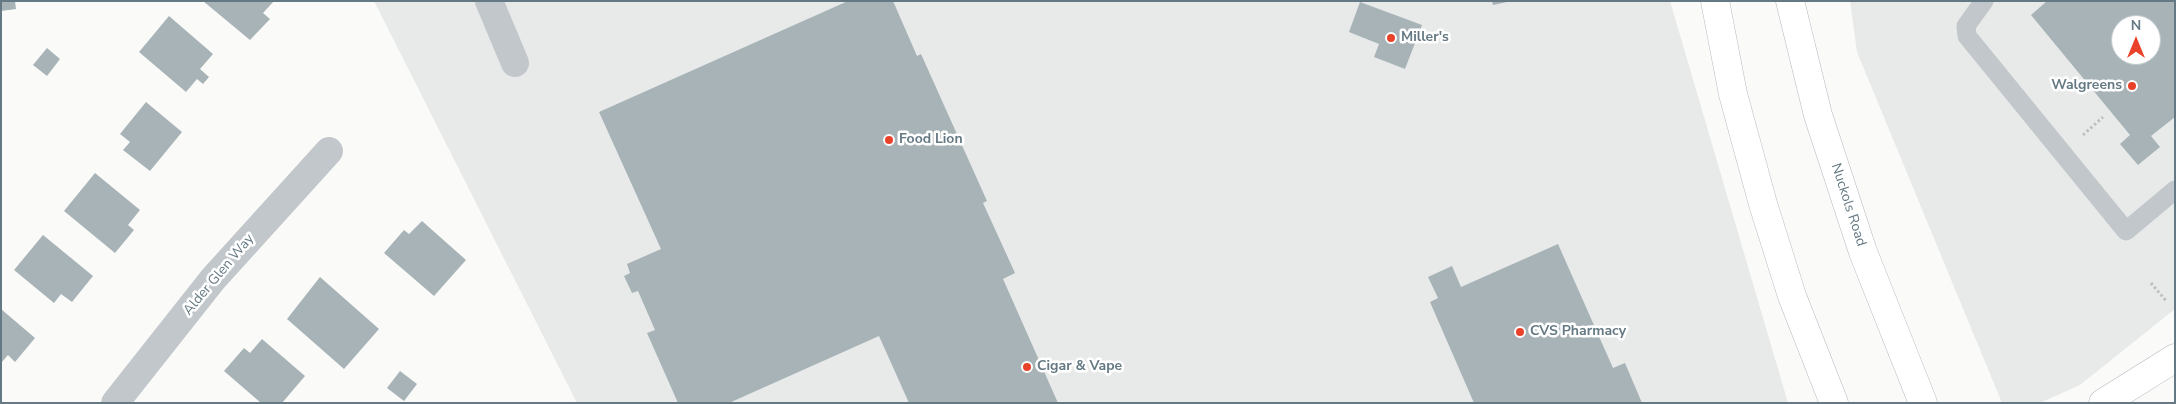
<!DOCTYPE html>
<style>
body{margin:0}
#map{position:relative;width:2176px;height:404px;overflow:hidden;background:#fafaf8;font-family:"Nunito Sans",sans-serif}
canvas{display:block}
.frame{position:absolute;inset:0;border:2px solid #647983;pointer-events:none}
.north{position:absolute;left:2111px;top:15px;width:50px;height:50px;box-sizing:border-box;background:#fff;border:1px solid #c1c9cd;border-radius:50%;rotate:0deg;font-size:14px;font-weight:700;line-height:20px;text-align:center;color:#647983}
.north::after{content:'';display:block;margin:auto;width:18px;height:22px;background:#e8432a;clip-path:polygon(50% 0,100% 100%,50% 72%,0 100%)}
</style>
<div id="map">
<canvas width="2176" height="404"></canvas>
<div class="frame"></div>
<div class="north">N</div>
</div>
<script>
const context = document.querySelector('canvas').getContext('2d');
context.lineJoin = 'round';
function paint(path, color) { context.fillStyle = color; context.fill(path, 'evenodd'); }
const toPath = rows => new Path2D(rows.map(r => 'M' + r).join(''));
function strokePath(path, color, width, dash) { context.strokeStyle = color; context.lineWidth = width; context.lineCap = dash ? 'butt' : 'round'; context.setLineDash(dash || []); context.stroke(path); }
function write(font, color, halo, rows, align = 'center') {
  context.font = font + ' "Nunito Sans",sans-serif'; context.lineWidth = 5; context.setLineDash([]); context.textBaseline = 'middle'; context.strokeStyle = halo; context.fillStyle = color; for (const [text, x, y, turn = 0] of rows) {
    context.save(); context.translate(x, y); context.rotate((+turn || 0) * Math.PI / 180); context.textAlign = isNaN(turn) ? turn : align; if (halo) context.strokeText(text, 0, 0); context.fillText(text, 0, 0); context.restore();
  }
}
paint(toPath([
 [374,1,1670,1,1788,403,577,403],
 [1850,1,2175,1,2175,309,2080,385,2040,403,2002,403,1857,52],
 [2121,25,2151,25,2151,55,2121,55]
]), '#e8eae9');
paint(toPath([
 [1,1,15,1,16,9,1,11],
 [203,1,274,1,263,13,270,19,250,40],
 [848,1,893,1,917,56,921,54,987,201,983,203,1015,273,1003,279,1058,403,909,403,879,336,729,403,678,403,647,333,655,330,638,291,632,293,624,276,630,273,627,264,661,249,599,112],
 [1492,1,1507,1,1507,2,1493,5],
 [2047,1,2175,1,2175,117,2151,136,2160,147,2138,165,2120,144,2130,135,2031,15],
 [2121,25,2151,25,2151,55,2121,55],
 [1360,2,1422,25,1405,69,1374,57,1379,44,1349,32],
 [169,16,213,54,200,69,209,77,203,84,197,79,186,92,139,52],
 [47,48,60,59,47,76,33,65],
 [146,102,182,132,150,171,123,150,130,142,120,134],
 [95,173,140,210,128,225,134,230,115,253,64,211],
 [422,221,466,260,434,296,384,253,404,230,409,234],
 [43,235,93,276,72,302,61,294,54,303,14,270],
 [1558,244,1613,368,1625,363,1642,403,1474,403,1430,302,1438,298,1428,277,1452,266,1461,287],
 [320,277,379,329,344,369,287,319],
 [1,309,35,338,15,362,8,355,1,363],
 [262,339,305,376,282,403,261,403,224,371,244,348,250,353],
 [400,371,417,384,404,401,387,388]
]), '#a7b3b7');
const secondary = toPath([
 [1715,1,1733,94,1763,204,1792,296,1834,403],
 [1790,1,1818,115,1863,252,1923,403],
 [2103,403,2175,358]
]);
strokePath(secondary, '#b3bbbf', 29);
strokePath(toPath([
 [2174,128,2175,128],
 [2083,135,2103,117],
 [2151,283,2167,302]
]), '#bbc0c2', 3, [2.5, 2.5]);
strokePath(toPath([
 [1984,1,1966,26,1967,36,2126,231,2175,190]
]), '#c1c7ca', 19);
strokePath(toPath([
 [489,1,515,63],
 [115,403,213,279,329,151]
]), '#c1c7ca', 28);
strokePath(secondary, '#fff', 28);
for (const [x, y, r, color] of [
 [1391,38,5,"#e8432a"],
 [2132,86,5,"#e8432a"],
 [889,140,5,"#e8432a"],
 [1520,332,5,"#e8432a"],
 [1027,367,5,"#e8432a"]
]) { const dot = new Path2D(); dot.arc(x, y, r, 0, 2 * Math.PI); context.fillStyle = color; context.fill(dot); strokePath(dot, '#fff', 2); }
write('bold 14px', '#647983', '#fff', [
 ["Miller's",1401,38],
 ["Walgreens",2122,86,"right"],
 ["Food Lion",899,140],
 ["CVS Pharmacy",1530,332],
 ["Cigar & Vape",1037,367]
], 'left');
write('14px', '#647983', '#fff', [
 ["Nuckols Road",1848,205,72],
 ["Alder Glen Way",219,275,-50]
]);
</script>
